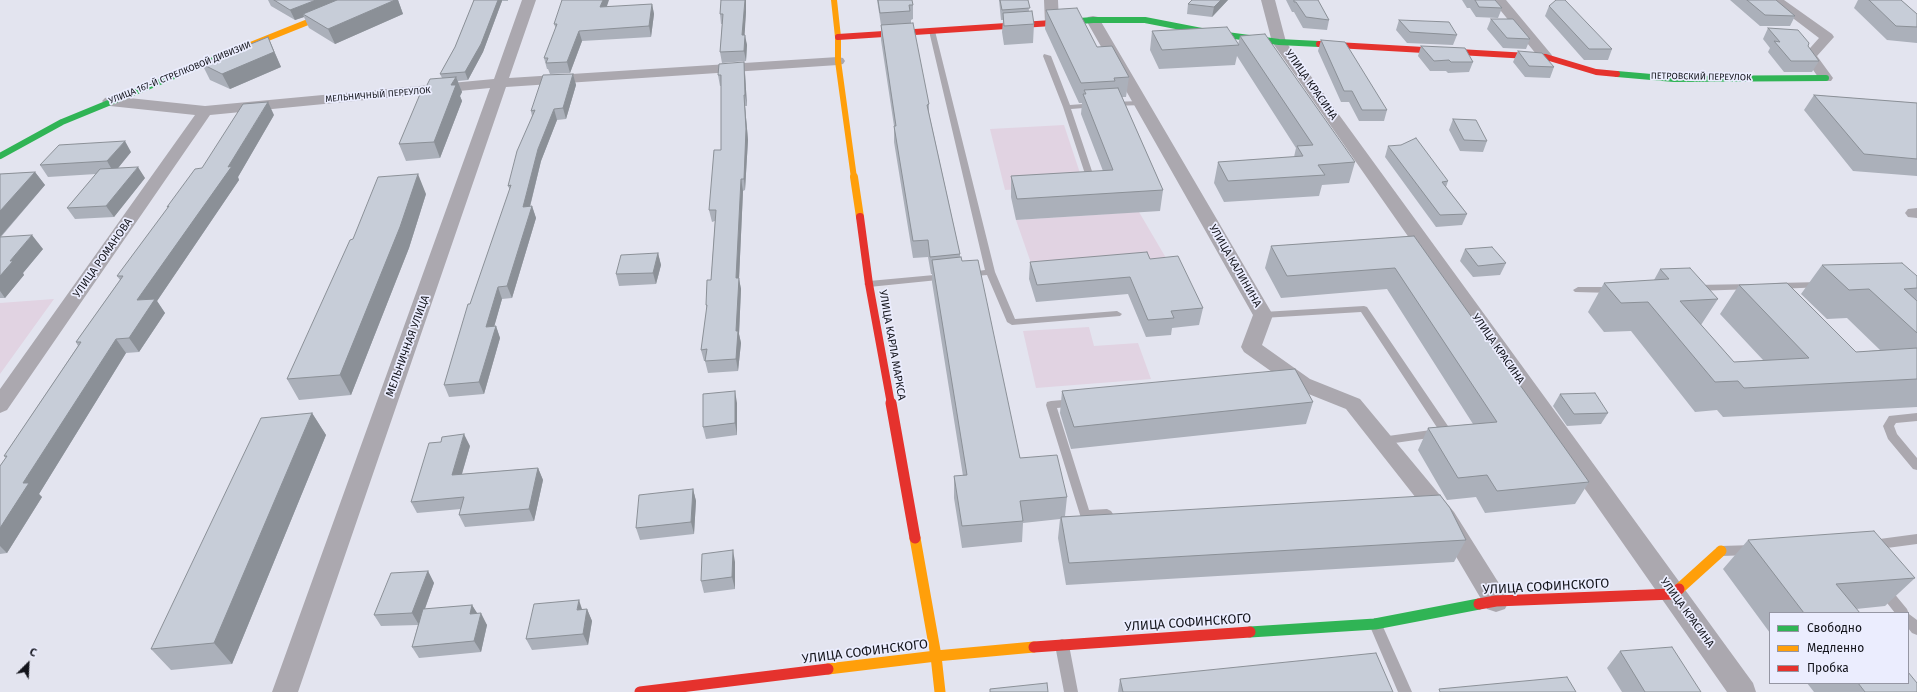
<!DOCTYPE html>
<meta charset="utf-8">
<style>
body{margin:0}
#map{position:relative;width:1917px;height:692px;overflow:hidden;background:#e3e4ef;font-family:"Fira Sans",sans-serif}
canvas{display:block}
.legend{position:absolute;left:1769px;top:612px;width:140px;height:72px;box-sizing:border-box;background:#ebedfe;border:1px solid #9596a3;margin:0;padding:5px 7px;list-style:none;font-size:12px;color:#13141b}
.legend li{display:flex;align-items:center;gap:8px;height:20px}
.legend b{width:20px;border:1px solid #9596a3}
.north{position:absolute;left:8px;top:644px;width:40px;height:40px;-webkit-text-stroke:3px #ebedfe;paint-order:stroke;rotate:24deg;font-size:11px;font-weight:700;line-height:16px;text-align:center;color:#13141b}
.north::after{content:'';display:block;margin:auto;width:14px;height:18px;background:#13141b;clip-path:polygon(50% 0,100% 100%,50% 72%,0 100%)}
</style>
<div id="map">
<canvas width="1917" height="692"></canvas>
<ul class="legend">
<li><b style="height:5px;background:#30b455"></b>Свободно</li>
<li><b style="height:5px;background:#ff9f0a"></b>Медленно</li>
<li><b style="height:5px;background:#e5322d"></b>Пробка</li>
</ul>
<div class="north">С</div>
</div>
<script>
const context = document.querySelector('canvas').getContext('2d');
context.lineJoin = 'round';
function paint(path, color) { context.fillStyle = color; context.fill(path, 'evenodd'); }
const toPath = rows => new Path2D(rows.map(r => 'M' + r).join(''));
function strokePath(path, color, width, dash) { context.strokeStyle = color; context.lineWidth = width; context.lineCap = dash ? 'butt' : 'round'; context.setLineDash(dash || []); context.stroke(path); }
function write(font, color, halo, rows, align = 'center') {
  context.font = font + ' "Fira Sans",sans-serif'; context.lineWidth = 3.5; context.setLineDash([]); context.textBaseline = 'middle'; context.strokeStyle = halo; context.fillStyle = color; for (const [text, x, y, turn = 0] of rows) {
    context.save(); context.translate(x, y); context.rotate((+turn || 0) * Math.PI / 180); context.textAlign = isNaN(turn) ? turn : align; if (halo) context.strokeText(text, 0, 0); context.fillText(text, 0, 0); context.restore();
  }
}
paint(toPath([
 [1064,125,1084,185,1005,190,990,129],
 [1139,212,1166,258,1032,266,1016,220],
 [54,299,0,374,0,303],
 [1089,327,1094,346,1138,343,1151,379,1036,388,1023,331]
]), '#e1d3e2');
paint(toPath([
 [932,29,935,31,995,272,1015,319,1117,311,1122,314,1120,316,1012,325,1007,322,987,275,964,277,962,275,964,273,985,270,929,31,932,29],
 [1044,54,1051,56,1070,105,1096,103,1100,105,1096,107,1071,109,1096,183,1095,185,1092,186,1088,183,1063,107,1043,56,1044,54],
 [1140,101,1144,103,1143,105,1112,106,1108,104,1112,102,1140,101],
 [945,274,948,275,950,277,948,279,869,287,864,284,869,281,945,274],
 [1821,282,1826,285,1824,287,1777,289,1772,286,1777,283,1821,282],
 [1751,284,1754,285,1756,287,1754,289,1695,291,1690,288,1695,285,1751,284],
 [1578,287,1613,287,1618,290,1613,293,1575,292,1573,290,1578,287],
 [1364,306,1367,307,1450,429,1451,432,1450,435,1381,445,1377,444,1376,441,1377,438,1381,437,1438,429,1361,312,1263,318,1258,315,1263,312,1364,306],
 [1074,399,1078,400,1079,403,1078,406,1057,408,1089,510,1107,509,1111,511,1113,514,1111,517,1107,519,1085,520,1081,518,1046,405,1047,402,1051,401,1074,399],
 [1917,413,1917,421,1896,423,1894,426,1897,434,1917,458,1917,470,1913,469,1888,439,1883,426,1889,416,1917,413],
 [1917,534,1917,544,1872,550,1868,548,1866,545,1868,542,1872,540,1917,534],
 [1753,545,1757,546,1759,550,1757,554,1753,555,1721,556,1717,555,1715,551,1717,547,1721,546,1753,545],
 [1884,585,1888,586,1907,609,1909,614,1917,620,1917,635,1912,633,1908,628,1908,613,1895,613,1880,594,1878,590,1880,586,1884,585],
 [1375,618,1380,620,1412,692,1398,692,1369,624,1370,620,1375,618],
 [1062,639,1067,641,1069,645,1078,692,1064,692,1055,645,1057,641,1062,639]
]), '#aba8af');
paint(toPath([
 [522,0,536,0,509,78,838,57,843,58,845,61,843,64,838,65,506,87,298,692,272,692,490,88,210,115,7,410,0,413,0,389,195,115,110,106,105,104,102,101,105,98,110,96,205,106,494,79,522,0],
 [1044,0,1058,0,1059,23,1057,26,1047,26,1045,23,1044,0],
 [1261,0,1275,0,1286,42,1753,683,1756,692,1727,692,1272,42,1261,0],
 [1492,0,1506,0,1551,54,1553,57,1551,60,1541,60,1492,0],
 [1769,0,1784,0,1832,34,1834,37,1817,56,1833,78,1831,81,1821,81,1803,56,1819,38,1769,0],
 [1093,16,1098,17,1100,20,1273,315,1262,345,1310,379,1360,399,1454,512,1505,593,1509,601,1505,609,1496,612,1487,609,1438,526,1346,409,1296,389,1244,352,1241,347,1253,315,1086,20,1088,17,1093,16],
 [1917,208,1917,218,1908,217,1905,213,1908,209,1917,208]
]), '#aba8af');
strokePath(toPath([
 [1052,23,1093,20,1145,20,1212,33,1279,42,1319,44],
 [1617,74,1674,79,1826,78],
 [0,156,62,122,223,56]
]), '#30b455', 6);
strokePath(toPath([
 [1250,632,1375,624,1479,604]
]), '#30b455', 11);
strokePath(toPath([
 [834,0,838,37,838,61,854,178],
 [223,56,363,0]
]), '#ff9f0a', 6);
strokePath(toPath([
 [854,177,860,217]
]), '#ff9f0a', 8);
strokePath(toPath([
 [915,538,936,656,940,692],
 [1679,589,1721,551],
 [828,669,936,656,1034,647]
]), '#ff9f0a', 11);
strokePath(toPath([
 [838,37,1052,23],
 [1319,44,1546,57,1596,72,1617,74]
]), '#e5322d', 6);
strokePath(toPath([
 [860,217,869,284,891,404]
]), '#e5322d', 8);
strokePath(toPath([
 [891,403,915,538],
 [1479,604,1496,601,1673,594,1679,589],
 [1034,647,1250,632],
 [640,692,828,669]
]), '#e5322d', 11);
paint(toPath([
 [268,0,398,0,403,14,335,44,309,28,304,17,295,20,271,6],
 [474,0,508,0,508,1,502,1,483,52,468,80,458,81,462,92,460,96,462,101,440,158,406,161,399,144,426,87,442,78,440,74,455,47],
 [721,0,746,0,746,12,744,35,747,45,746,61,722,63,720,52,722,24,721,24,720,14],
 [877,0,912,0,913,5,913,19,911,20,911,23,929,104,929,113,960,254,960,257,1020,458,1067,497,1065,516,1466,540,1454,562,1066,585,1058,538,1060,519,1023,523,1022,542,962,548,954,498,954,476,963,476,932,282,932,274,931,274,928,257,913,258,894,142,894,126,881,40,881,25],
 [999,0,1028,0,1029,11,1034,24,1033,43,1004,45,1002,32,1003,20,1001,20],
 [1228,0,1212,17,1187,14,1188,4],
 [1286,0,1318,0,1329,20,1327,30,1303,28,1294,12,1292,12],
 [1462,0,1495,0,1502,8,1498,18,1476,17,1470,8,1467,8],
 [1730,0,1776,0,1795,16,1790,26,1760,26],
 [1858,0,1901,0,1917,14,1917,43,1887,40,1854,8],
 [652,4,654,14,651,37,582,41,570,73,550,74,548,69,547,69,544,58,556,29,554,24,607,7],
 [1549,6,1612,49,1608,60,1584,60,1545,16],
 [1046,10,1097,47,1129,77,1126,97,1122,97,1163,190,1160,211,1016,220,1011,197,1011,176,1103,171,1081,114,1082,103,1079,103,1045,29],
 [1491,19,1530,39,1526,49,1503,48,1487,29],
 [1399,20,1457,35,1453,45,1407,43,1396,30],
 [1768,28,1808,46,1819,61,1812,72,1784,72,1768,52,1770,48,1763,39],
 [1152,31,1238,45,1240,36,1355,162,1349,183,1322,185,1319,196,1224,202,1214,183,1218,162,1294,157,1296,148,1237,56,1235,65,1159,69,1150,50],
 [268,37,281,67,230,89,210,80,202,64],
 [1321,40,1387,110,1384,121,1359,121,1349,102,1341,102,1318,51],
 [1421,46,1473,62,1469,72,1448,73,1446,71,1430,71,1418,56],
 [1518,51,1554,67,1550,78,1525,77,1513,62],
 [745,73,747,106,745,106,748,140,745,190,743,191,739,279,741,289,739,334,741,343,738,371,708,373,705,361,704,361,701,350,707,309,706,305,711,280,715,221,712,222,709,210,721,150,721,86,720,86,718,75],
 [573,74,576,85,566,119,557,120,541,161,530,207,532,206,536,218,512,298,502,299,494,326,496,326,500,338,484,394,449,397,444,385,470,304,510,190,508,186,532,116,531,111],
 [1814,95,1917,103,1917,176,1853,171,1804,110],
 [274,115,238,177,239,180,157,301,165,313,139,352,126,353,39,494,42,497,7,553,0,554,0,466,6,458,4,456,78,346,76,342,120,280,117,276,168,208,167,207],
 [1453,119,1487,141,1483,152,1460,151,1449,130],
 [1388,146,1448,181,1446,187,1467,214,1462,225,1436,227,1385,157],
 [131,152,118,168,145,178,114,217,75,219,67,208,96,174,48,177,40,165],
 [35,172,45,185,1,237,43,249,23,273,24,275,5,298,0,298,0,174],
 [426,194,409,248,351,395,299,400,287,379,353,239],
 [1414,236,1589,482,1575,504,1485,513,1476,497,1447,500,1418,450,1428,428,1473,424,1387,289,1281,298,1265,268,1271,246],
 [1465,249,1506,263,1500,275,1473,277,1460,261],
 [658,253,661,265,656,284,619,286,616,274],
 [1150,259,1203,308,1199,325,1172,328,1171,335,1146,337,1128,294,1036,302,1029,279,1030,262],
 [1822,265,1917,276,1917,407,1723,417,1717,410,1695,412,1631,331,1604,332,1588,312,1604,283,1654,280,1660,269,1718,299,1701,325,1734,362,1763,360,1720,314,1739,285,1856,352,1880,350,1847,318,1827,319,1801,294],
 [1062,391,1313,402,1306,424,1071,449,1060,413],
 [1560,394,1608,413,1601,424,1567,426,1553,406],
 [737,403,737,435,706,439,703,427],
 [312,413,326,435,232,664,171,670,151,649],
 [470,446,462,474,538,468,543,480,534,521,465,527,459,515,461,509,417,513,411,502],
 [693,489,696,501,694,534,640,540,636,528],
 [1748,540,1915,578,1885,606,1856,609,1860,613,1770,613,1770,633,1723,569],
 [735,562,735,589,704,593,701,581],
 [428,571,434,583,425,609,472,605,477,614,487,625,481,652,419,658,412,647,418,625,381,626,374,615],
 [587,609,592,621,588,645,532,650,526,639,583,610],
 [1620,651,1701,692,1622,692,1607,668],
 [1120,679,1393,692,1118,692],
 [1807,683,1908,683,1917,692,1814,692]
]), '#abb0ba');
paint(toPath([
 [316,0,346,0,303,14,304,17,295,20,290,10],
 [395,0,398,0,403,14,335,44,328,29],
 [498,0,502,0,502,1,483,52,468,80,465,72],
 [603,0,609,0,603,18,600,7],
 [745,0,746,0,746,12,744,45,742,35],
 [1221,0,1228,0,1212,17,1214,7],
 [652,4,654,14,651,37,649,26],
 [579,31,582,41,570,73,567,62],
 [745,35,747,45,746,61,744,51],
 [268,37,281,67,230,89,222,74],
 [744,62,745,73,747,106,745,95],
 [573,74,576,85,566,119,563,108],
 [456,77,462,92,460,96,462,101,440,158,434,142,451,85],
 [744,95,745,106,748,140,745,190,744,179],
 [268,102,274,115,238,177,239,180,157,301,165,313,139,352,129,338,137,300,228,167],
 [554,109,557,120,541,161,527,218,523,207,538,149],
 [125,141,131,152,114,173,107,161],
 [138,167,145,178,114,217,106,206],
 [35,172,45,185,0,237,0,211],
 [418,174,426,194,409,248,351,395,340,375],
 [741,179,743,191,739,279,741,289,739,334,741,343,738,371,736,359,736,278],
 [532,206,536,218,512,298,507,286],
 [32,235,43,249,23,273,24,275,5,298,0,291,0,276,10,261],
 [658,253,661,265,656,284,653,273],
 [498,287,502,299,491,338,486,327],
 [496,326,500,338,484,394,479,382],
 [116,339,126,353,39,494,42,497,7,553,0,546,0,528,23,483],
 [735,391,737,403,737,435,735,423],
 [312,413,326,435,232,664,214,643],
 [464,434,470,446,458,487,452,475],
 [538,468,543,480,534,521,529,509],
 [693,489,696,501,694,534,691,522],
 [733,550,735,562,735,589,732,577],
 [428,571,434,583,419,625,412,613],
 [579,600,583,612,577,610],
 [472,605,479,616,470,614],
 [587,609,592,621,588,645,583,634],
 [481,613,487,625,481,652,474,641]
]), '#8b9097');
const building = toPath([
 [274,0,316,0,290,10,274,0],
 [337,0,395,0,328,29,303,14,337,0],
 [474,0,498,0,481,44,465,72,440,74,455,47,474,0],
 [562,0,603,0,600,7,652,4,649,26,579,31,567,62,546,63,548,58,544,58,557,24,554,24,562,0],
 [721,0,745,0,742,35,745,35,744,51,720,52,723,14,720,14,721,0],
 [878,0,912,0,913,5,909,5,910,11,880,13,878,0],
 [1000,0,1028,0,1030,8,1002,10,1000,0],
 [1192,0,1221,0,1214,7,1188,4,1192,0],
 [1294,0,1318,0,1329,20,1306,17,1296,2,1294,2,1294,0],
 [1475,0,1495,0,1502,8,1479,7,1475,0],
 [1556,0,1565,0,1612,49,1589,49,1549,6,1556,0],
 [1747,0,1776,0,1795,16,1765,15,1747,0],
 [1869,0,1901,0,1917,14,1917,27,1896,26,1869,0],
 [1077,8,1097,47,1112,46,1129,77,1114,78,1115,81,1081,83,1046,10,1077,8],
 [1032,11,1034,24,1004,26,1003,13,1032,11],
 [1491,19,1513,19,1530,39,1507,38,1491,19],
 [1399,20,1449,22,1457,35,1410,32,1399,20],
 [913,23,929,104,927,105,960,254,930,257,928,240,913,241,894,126,896,126,881,25,913,23],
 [1227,27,1239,45,1162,50,1152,31,1227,27],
 [1768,28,1798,30,1809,43,1808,46,1819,61,1791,61,1774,41,1780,42,1768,28],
 [1265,34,1355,162,1318,165,1325,175,1228,181,1218,162,1303,156,1297,146,1313,145,1240,36,1265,34],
 [268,37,274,52,222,74,202,64,268,37],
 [1321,40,1345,42,1387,110,1362,110,1352,91,1344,91,1321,40],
 [1421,46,1465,48,1473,62,1451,62,1449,60,1434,61,1421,46],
 [1518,51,1542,53,1554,67,1529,66,1518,51],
 [744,62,745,95,744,95,746,129,744,179,741,179,736,278,739,278,736,331,738,331,736,359,705,361,707,349,701,350,707,305,706,305,707,280,711,280,716,210,709,210,714,150,721,150,721,75,718,75,719,64,744,62],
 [573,74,563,108,554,109,538,149,523,207,532,206,507,286,498,287,486,327,496,326,479,382,444,385,468,304,470,304,511,185,508,186,517,151,535,110,531,111,543,75,573,74],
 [456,77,451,85,456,85,434,142,399,144,423,87,426,87,430,79,456,77],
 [1118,88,1163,190,1017,199,1011,176,1113,170,1083,94,1086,94,1084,90,1118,88],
 [1814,95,1917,103,1917,159,1864,154,1814,95],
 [268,102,228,167,232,166,137,300,155,299,129,338,116,339,23,483,29,483,0,528,0,466,7,456,4,456,81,342,76,342,123,276,117,276,169,206,167,207,195,169,202,168,243,104,268,102],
 [1453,119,1476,120,1487,141,1464,140,1453,119],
 [1416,138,1448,181,1442,182,1467,214,1440,215,1388,146,1401,145,1416,138],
 [125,141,107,161,40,165,59,145,125,141],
 [138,167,106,206,67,208,100,169,138,167],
 [35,172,0,211,0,174,35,172],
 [418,174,400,227,340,375,287,379,350,240,353,239,378,177,418,174],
 [32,235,10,261,13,261,0,276,0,237,32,235],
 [1414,236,1589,482,1497,491,1487,475,1458,478,1428,428,1497,422,1395,268,1287,276,1271,246,1414,236],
 [1492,247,1506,263,1478,266,1465,249,1492,247],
 [1147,252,1150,259,1178,256,1203,308,1171,311,1174,318,1148,320,1130,277,1037,285,1030,262,1147,252],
 [658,253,653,273,616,274,621,255,658,253],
 [961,257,962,261,978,260,1020,458,1057,455,1067,497,1020,501,1023,521,962,526,954,476,967,475,932,260,961,257],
 [1902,263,1917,276,1917,288,1904,289,1917,301,1917,333,1869,289,1849,290,1822,265,1902,263],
 [1690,268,1718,299,1680,301,1734,362,1809,358,1739,285,1787,283,1856,352,1917,348,1917,379,1744,388,1738,381,1715,382,1648,302,1621,303,1604,283,1669,279,1660,269,1690,268],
 [1295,369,1313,402,1074,427,1062,391,1295,369],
 [735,391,735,423,703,427,703,394,735,391],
 [1595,393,1608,413,1574,414,1560,394,1595,393],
 [312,413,214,643,151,649,261,418,312,413],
 [464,434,452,475,538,468,529,509,459,515,464,497,411,502,429,443,441,442,442,437,464,434],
 [693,489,691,522,636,528,639,495,693,489],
 [1440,495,1450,508,1466,540,1069,563,1061,517,1440,495],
 [1874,531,1915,578,1836,584,1860,613,1804,613,1748,540,1874,531],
 [733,550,732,577,701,581,702,554,733,550],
 [428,571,412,613,374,615,391,573,428,571],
 [579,600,577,610,587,609,583,634,526,639,534,604,579,600],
 [472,605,470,614,481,613,474,641,412,647,423,609,472,605],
 [1672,647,1701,692,1645,692,1620,651,1672,647],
 [1376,653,1393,692,1123,692,1120,679,1376,653],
 [1908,672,1917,683,1917,692,1865,692,1858,683,1908,683,1908,672],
 [1567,677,1576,692,1440,692,1439,689,1567,677],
 [1047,683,1048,692,990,692,990,689,1047,683]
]);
paint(building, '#c7cdd8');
strokePath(building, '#8b9097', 1);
write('9px', '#13141b', '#ebedfe', [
 ["УЛИЦА 167-Й СТРЕЛКОВОЙ ДИВИЗИИ",180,73,-22],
 ["ПЕТРОВСКИЙ ПЕРЕУЛОК",1701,77,1],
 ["МЕЛЬНИЧНЫЙ ПЕРЕУЛОК",378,95,-5]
]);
write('11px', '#13141b', '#ebedfe', [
 ["УЛИЦА КРАСИНА",1311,85,55],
 ["УЛИЦА РОМАНОВА",103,258,-55],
 ["УЛИЦА КАЛИНИНА",1235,266,60],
 ["УЛИЦА КАРЛА МАРКСА",892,345,80],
 ["МЕЛЬНИЧНАЯ УЛИЦА",408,346,-70],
 ["УЛИЦА КРАСИНА",1498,349,55],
 ["УЛИЦА КРАСИНА",1687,613,54]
]);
write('13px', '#13141b', '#ebedfe', [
 ["УЛИЦА СОФИНСКОГО",1546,587,-3],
 ["УЛИЦА СОФИНСКОГО",1188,623,-4],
 ["УЛИЦА СОФИНСКОГО",865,652,-7]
]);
</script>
